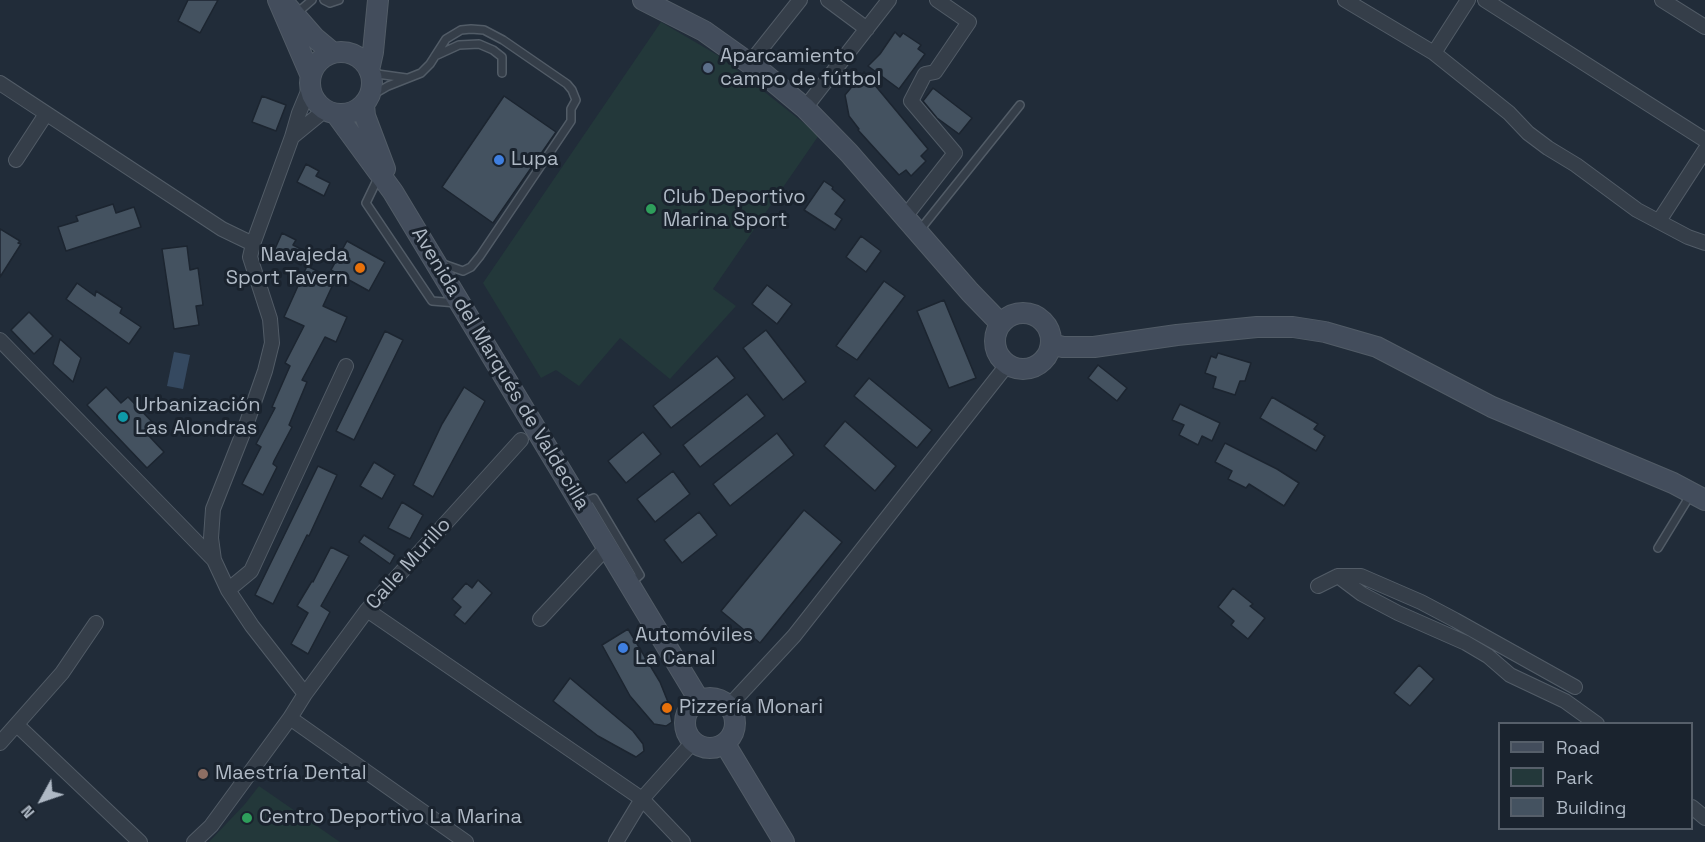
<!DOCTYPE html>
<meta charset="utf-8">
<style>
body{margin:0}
#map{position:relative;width:1705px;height:842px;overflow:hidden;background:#212c39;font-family:"Space Grotesk",sans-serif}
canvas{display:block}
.legend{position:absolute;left:1498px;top:722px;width:195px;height:108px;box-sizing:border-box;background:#1a232e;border:2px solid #565f6a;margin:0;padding:8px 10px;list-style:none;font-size:18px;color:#afb9c5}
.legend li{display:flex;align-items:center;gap:12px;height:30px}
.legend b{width:30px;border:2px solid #565f6a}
.north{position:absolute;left:12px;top:770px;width:60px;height:60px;-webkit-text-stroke:4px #1a232e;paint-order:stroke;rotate:230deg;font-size:16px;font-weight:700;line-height:24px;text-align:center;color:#afb9c5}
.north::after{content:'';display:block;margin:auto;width:21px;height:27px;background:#afb9c5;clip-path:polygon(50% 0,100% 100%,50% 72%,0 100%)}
</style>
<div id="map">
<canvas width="1705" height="842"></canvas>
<ul class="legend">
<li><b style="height:8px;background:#434d5c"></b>Road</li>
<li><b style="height:16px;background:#23383a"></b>Park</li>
<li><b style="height:16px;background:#445260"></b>Building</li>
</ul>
<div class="north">N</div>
</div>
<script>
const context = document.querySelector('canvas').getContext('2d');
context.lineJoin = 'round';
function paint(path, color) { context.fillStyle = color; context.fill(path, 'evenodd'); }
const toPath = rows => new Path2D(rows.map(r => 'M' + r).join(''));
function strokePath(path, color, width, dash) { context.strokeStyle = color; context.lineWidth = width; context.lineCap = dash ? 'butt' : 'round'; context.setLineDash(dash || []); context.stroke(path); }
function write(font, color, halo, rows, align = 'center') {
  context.font = font + ' "Space Grotesk",sans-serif'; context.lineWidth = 6; context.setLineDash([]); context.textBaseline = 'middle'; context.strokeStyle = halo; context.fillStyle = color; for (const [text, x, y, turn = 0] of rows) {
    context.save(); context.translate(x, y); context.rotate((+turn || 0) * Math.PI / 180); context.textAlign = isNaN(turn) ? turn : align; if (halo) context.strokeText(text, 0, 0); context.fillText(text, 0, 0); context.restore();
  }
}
paint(toPath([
 [661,22,719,56,819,135,713,289,736,306,670,379,620,338,579,386,556,370,541,378,483,283],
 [259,786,340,842,209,842,245,804]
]), '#23383a');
paint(toPath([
 [174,352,190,355,183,389,167,386]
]), '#354960');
const building = toPath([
 [188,0,218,0,200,33,178,21,188,0],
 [895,32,900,37,903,33,921,45,918,49,925,54,899,89,868,66,880,54,895,32],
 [864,72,928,149,921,156,926,161,911,176,906,170,899,175,858,130,859,129,849,116,845,95,864,72],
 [933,88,972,118,959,134,937,118,923,101,933,88],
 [262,96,286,105,276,131,252,122,262,96],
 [504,96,556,132,493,223,442,187,504,96],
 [306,164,319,171,316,176,330,183,324,196,297,182,306,164],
 [824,181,833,187,832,189,845,200,835,214,842,219,835,230,804,210,824,181],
 [113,204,116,213,134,207,141,227,66,251,58,227,78,221,76,216,113,204],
 [0,229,20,241,18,243,21,244,0,277,0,229],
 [282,233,296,240,293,245,307,252,301,265,274,251,282,233],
 [861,236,881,251,866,272,846,257,861,236],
 [347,241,385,262,369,291,331,270,347,241],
 [187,246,190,270,198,268,203,305,196,306,199,325,174,329,162,249,187,246],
 [307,266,335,280,323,306,347,317,336,342,325,337,302,380,307,382,289,425,292,427,274,461,273,464,277,467,263,495,242,484,261,447,256,444,275,408,272,407,290,366,285,363,304,326,284,317,307,266],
 [884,281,905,296,857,360,836,346,884,281],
 [77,283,95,296,96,291,122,308,120,313,141,327,129,344,66,299,77,283],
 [767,285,792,304,777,324,752,304,767,285],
 [944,300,976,378,949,388,917,311,944,300],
 [29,312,53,336,34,354,11,330,29,312],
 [766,330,806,382,783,400,743,348,766,330],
 [385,331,403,340,354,440,336,431,385,331],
 [60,339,81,358,73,382,53,364,60,339],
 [1218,353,1251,363,1245,381,1240,381,1235,395,1213,388,1216,377,1205,373,1211,356,1216,358,1218,353],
 [717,356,735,378,671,428,653,406,717,356],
 [1098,365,1127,388,1117,401,1088,378,1098,365],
 [869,378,932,430,917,448,854,396,869,378],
 [106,387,121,403,128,397,158,428,149,436,164,452,147,468,87,405,106,387],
 [464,387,485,401,433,497,413,485,442,424,464,387],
 [747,394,765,416,700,467,683,445,747,394],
 [1272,397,1318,424,1314,429,1325,436,1316,451,1260,418,1272,397],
 [1180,404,1220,423,1212,441,1202,436,1198,445,1179,435,1184,425,1172,420,1180,404],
 [845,421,896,466,875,491,824,446,845,421],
 [643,432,661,454,626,483,608,461,643,432],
 [777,433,794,455,730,506,713,484,777,433],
 [1225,443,1277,469,1299,483,1284,506,1249,484,1246,488,1228,479,1232,471,1215,462,1225,443],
 [374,462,395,475,382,499,360,486,374,462],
 [318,466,337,475,309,536,307,535,273,604,255,595,318,466],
 [673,471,690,494,655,522,637,499,673,471],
 [402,502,423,515,410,539,388,528,402,502],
 [804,510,842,542,760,643,721,611,804,510],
 [699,512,717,535,682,563,664,540,699,512],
 [364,535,395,555,390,564,359,542,364,535],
 [331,547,349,556,321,606,330,612,308,654,291,644,308,613,297,606,312,581,313,582,331,547],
 [478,580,492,593,465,624,454,615,461,607,452,599,466,583,472,588,478,580],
 [1233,588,1253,604,1250,606,1265,618,1248,639,1231,625,1234,621,1218,607,1233,588],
 [628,629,660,682,668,702,672,722,666,726,654,724,630,696,602,645,628,629],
 [1419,665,1434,679,1410,706,1394,693,1419,665],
 [570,678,633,731,643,744,644,751,636,757,616,746,598,736,553,701,570,678]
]);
paint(building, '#445260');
strokePath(building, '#1c2530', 1.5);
const lane = toPath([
 [324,0,330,3,339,0],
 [297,13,312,0],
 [435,56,459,45,479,44,493,50,502,57,502,73],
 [370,73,406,78],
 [369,97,388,86,421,73,430,64,446,39,461,30,471,29,484,30,503,40,567,84,572,90,576,100,571,109,571,121,480,256,471,267,463,271,443,264],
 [378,178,366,203,432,301,457,303],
 [919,231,1020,105],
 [581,503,594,498,640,575,631,583],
 [1658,548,1691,494]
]);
const street = toPath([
 [828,0,867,29],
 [1345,0,1434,53,1509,113,1528,133,1548,148,1576,165,1637,210,1688,237,1705,243],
 [1485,0,1705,140],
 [1662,0,1705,27],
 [1434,53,1468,0],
 [750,63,800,0],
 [0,83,222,229,253,244],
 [805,108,889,0],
 [292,137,325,110],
 [16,160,46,114],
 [904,218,955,153,911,101,925,74,935,72,969,22,937,0],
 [1659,221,1705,150],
 [0,340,214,560],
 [1338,576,1362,594,1398,613,1466,643,1488,656,1510,675,1565,701,1597,724],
 [1318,586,1338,576,1361,576,1421,602,1455,620,1575,687],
 [228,590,251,571,346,366],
 [367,610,642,799,683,842],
 [540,619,607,547],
 [305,694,252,626,228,590,214,560,211,538,213,509,245,428,265,371,272,343,270,319,250,257,253,244,292,137,299,113,309,89],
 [729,706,794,636,1007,365],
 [290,718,466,842],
 [17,725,140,842],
 [0,743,62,673,96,623],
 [1692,807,1705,818],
 [194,842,211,826,290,718,305,694,367,610,521,440],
 [616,842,642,799,693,742]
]);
const secondary = toPath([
 [278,0,310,74],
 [643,0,704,31,763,73,805,108,849,153,970,292,1000,323],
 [287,6,315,38,333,53],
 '310 83a31 31 0 1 1 62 0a31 31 0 1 1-62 0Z',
 [369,70,373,52,378,0],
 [364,105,365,116,385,169],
 [336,114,393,192,699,700],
 '995 341a28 28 0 1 1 56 0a28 28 0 1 1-56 0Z',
 [1051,344,1063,347,1094,347,1177,335,1257,327,1293,327,1325,332,1377,347,1492,407,1673,483,1705,500],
 '685 723a25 25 0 1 1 50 0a25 25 0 1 1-50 0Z',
 [725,744,784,842]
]);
strokePath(lane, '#525c67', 10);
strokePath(street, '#525c67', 16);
strokePath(secondary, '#525c67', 22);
strokePath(lane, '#353e49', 7);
strokePath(street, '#353e49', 14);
strokePath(secondary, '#434d5c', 20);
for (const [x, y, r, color] of [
 [708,68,6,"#5c6f8a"],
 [499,160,6,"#3f7fe0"],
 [651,209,6,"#2e9e5b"],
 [360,268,6,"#e8710a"],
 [123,417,6,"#0f9aa8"],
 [623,648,6,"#3f7fe0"],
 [667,708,6,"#e8710a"],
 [203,774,6,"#8d6e63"],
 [247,818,6,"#2e9e5b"]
]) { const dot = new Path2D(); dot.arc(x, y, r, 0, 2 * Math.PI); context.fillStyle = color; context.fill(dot); strokePath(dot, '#1a232e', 2); }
write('20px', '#afb9c5', '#1a232e', [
 ["Aparcamiento",720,57],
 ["campo de fútbol",720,80],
 ["Lupa",511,160],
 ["Club Deportivo",663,198],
 ["Marina Sport",663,221],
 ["Navajeda",348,256,"right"],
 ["Sport Tavern",348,279,"right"],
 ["Urbanización",135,406],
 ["Las Alondras",135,429],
 ["Automóviles",635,636],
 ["La Canal",635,659],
 ["Pizzería Monari",679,708],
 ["Maestría Dental",215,774],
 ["Centro Deportivo La Marina",259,818]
], 'left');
write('20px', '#afb9c5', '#1a232e', [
 ["Avenida del Marqués de Valdecilla",500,369,59],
 ["Calle Murillo",409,564,-48]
]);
</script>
